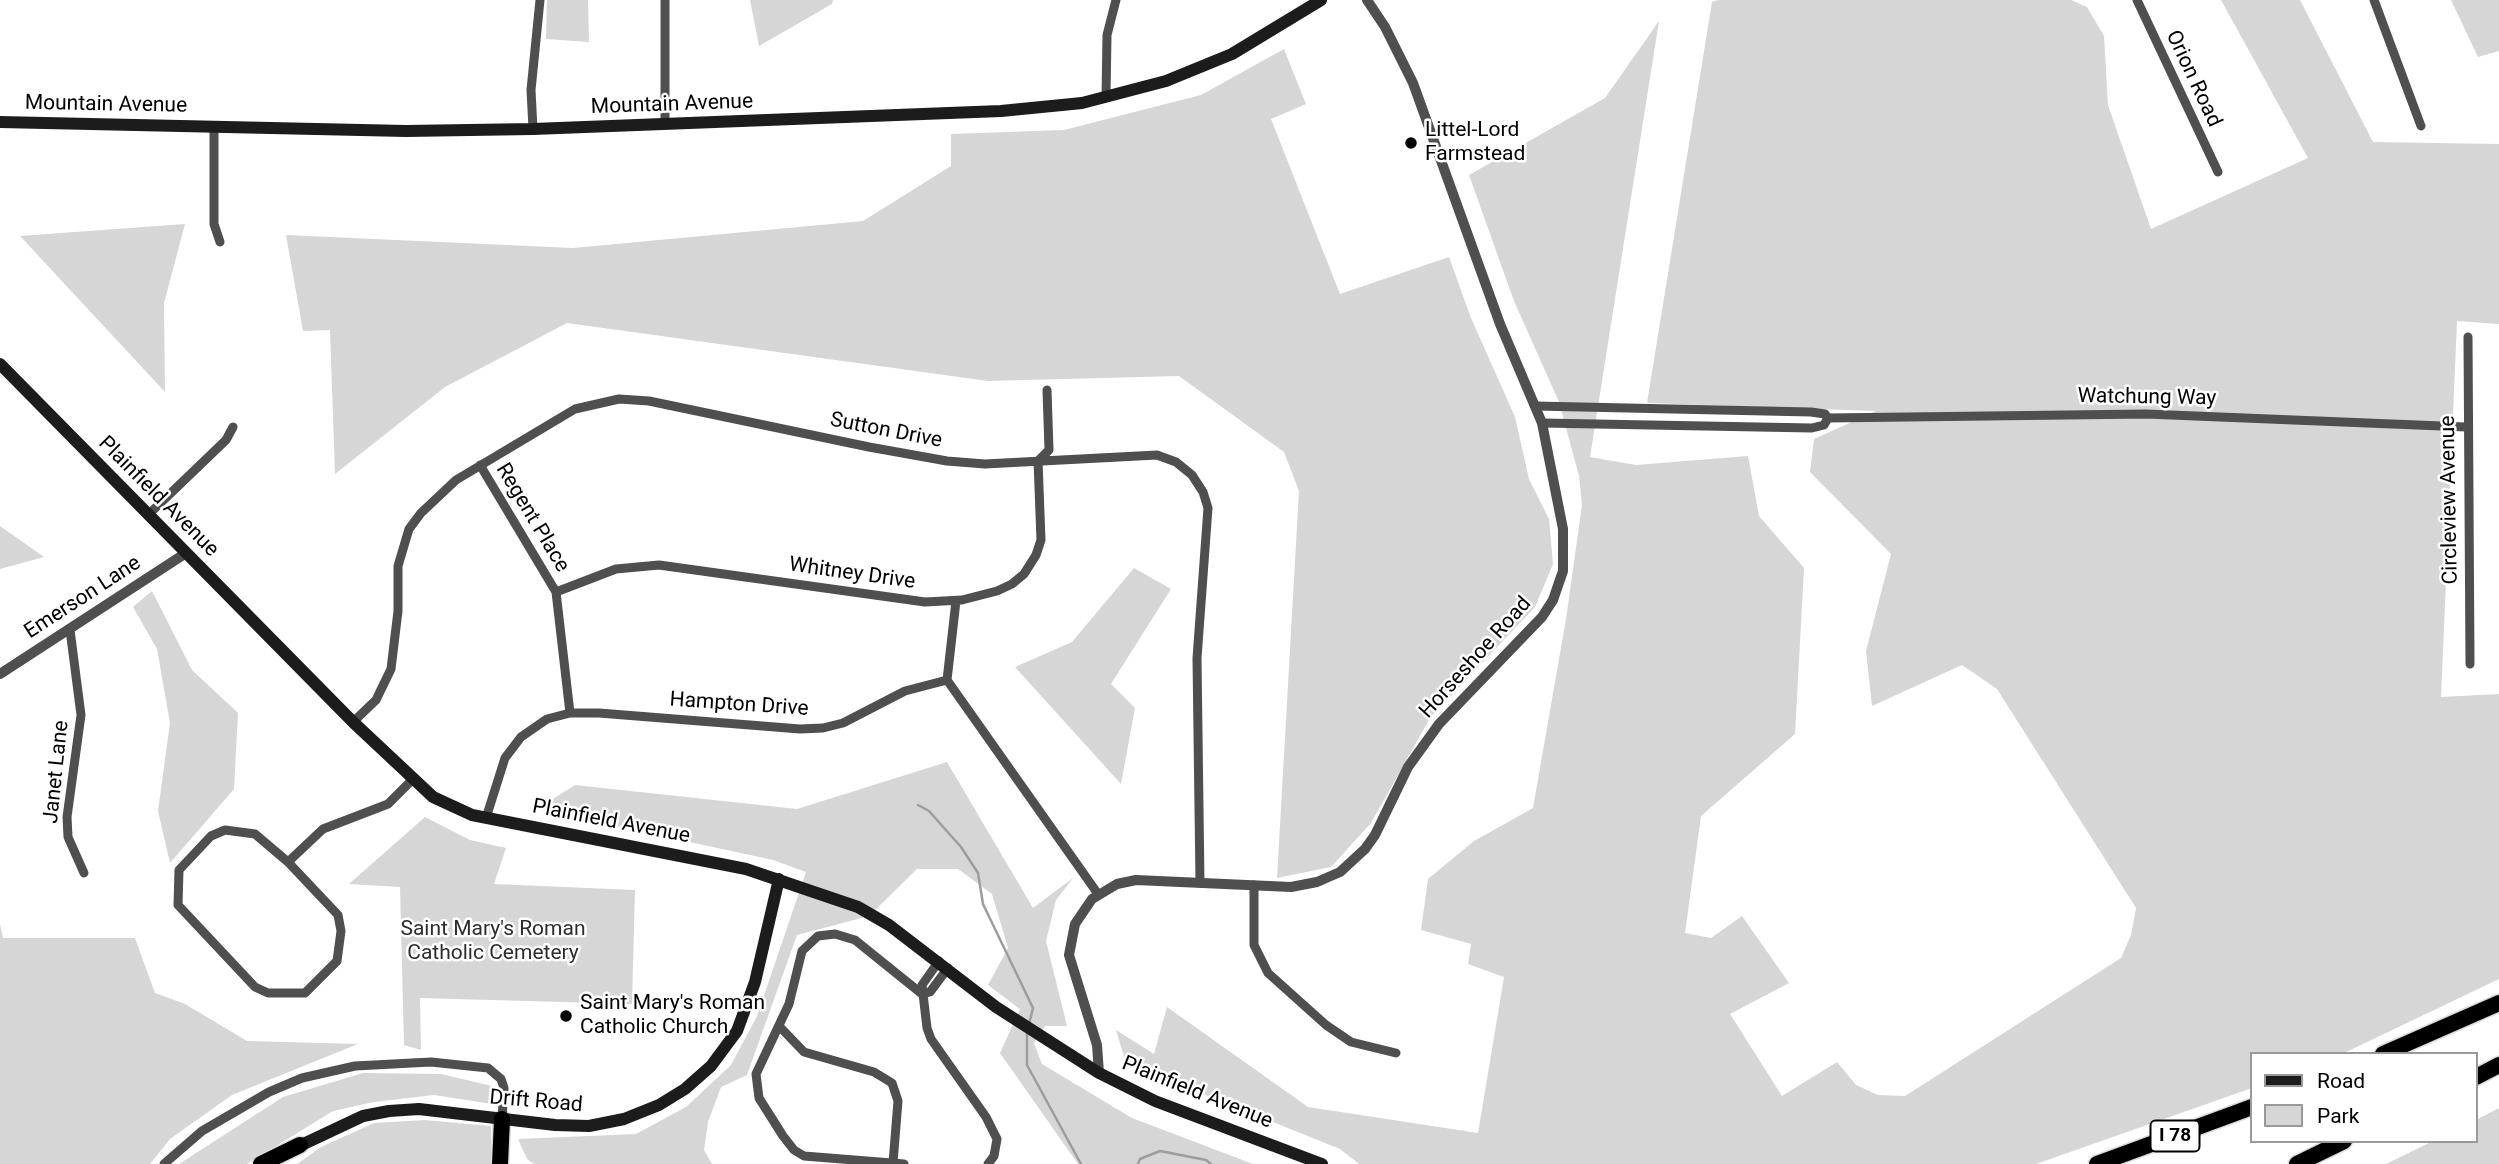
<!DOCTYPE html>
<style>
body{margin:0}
#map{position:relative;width:2499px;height:1164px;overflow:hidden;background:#fff;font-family:Roboto,sans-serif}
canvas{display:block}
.legend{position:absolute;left:2250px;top:1052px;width:228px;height:91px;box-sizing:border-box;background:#fff;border:2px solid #999;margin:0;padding:9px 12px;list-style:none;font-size:21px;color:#000}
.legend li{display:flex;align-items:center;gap:14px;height:35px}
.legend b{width:35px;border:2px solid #999}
</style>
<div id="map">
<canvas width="2499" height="1164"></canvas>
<ul class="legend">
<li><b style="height:9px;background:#1c1c1c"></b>Road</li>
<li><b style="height:19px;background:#d6d6d6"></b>Park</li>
</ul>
</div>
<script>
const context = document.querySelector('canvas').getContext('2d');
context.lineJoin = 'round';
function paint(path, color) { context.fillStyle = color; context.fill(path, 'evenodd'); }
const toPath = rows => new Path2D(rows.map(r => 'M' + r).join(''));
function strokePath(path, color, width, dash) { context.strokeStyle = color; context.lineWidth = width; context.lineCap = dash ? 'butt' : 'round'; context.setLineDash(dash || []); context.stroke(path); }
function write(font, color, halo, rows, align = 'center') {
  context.font = font + ' Roboto,sans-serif'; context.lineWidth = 5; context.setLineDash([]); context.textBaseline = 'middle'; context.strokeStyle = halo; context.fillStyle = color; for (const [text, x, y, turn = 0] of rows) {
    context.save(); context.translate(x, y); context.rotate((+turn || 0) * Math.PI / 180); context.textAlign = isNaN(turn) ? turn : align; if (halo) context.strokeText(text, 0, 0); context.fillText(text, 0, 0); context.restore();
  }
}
paint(toPath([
 [547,0,588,0,589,42,546,39],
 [750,0,833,0,832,4,759,46],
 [1718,0,2071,0,2087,7,2104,36,2108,105,2151,229,2308,158,2221,0,2300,0,2373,142,2499,144,2499,324,2457,321,2441,697,2499,694,2499,979,2342,1054,2252,1054,2252,1088,2036,1164,1359,1164,1340,1149,1126,1063,1116,1030,1154,1054,1167,1007,1308,1107,1478,1133,1504,977,1468,964,1471,944,1421,930,1428,879,1474,841,1533,808,1566,619,1582,505,1579,476,1559,402,1514,301,1469,175,1605,98,1659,21,1590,457,1636,465,1748,456,1759,516,1804,568,1795,734,1701,816,1685,933,1711,938,1742,916,1789,983,1730,1014,1782,1096,1837,1062,1856,1085,1878,1095,1905,1096,2121,958,2131,935,2136,908,1997,689,1962,665,1872,706,1866,651,1891,554,1810,472,1814,439,1876,411,1647,403,1712,2],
 [2451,0,2499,0,2499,51,2478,57],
 [1284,49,1306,104,1271,119,1340,294,1449,257,1471,318,1515,417,1529,479,1549,519,1553,564,1535,607,1430,718,1371,823,1331,867,1277,878,1299,491,1284,452,1179,376,988,381,567,323,445,387,335,474,330,330,303,331,286,235,573,248,863,221,951,166,951,134,1064,130,1201,95],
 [185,224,164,303,165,392,20,236],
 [0,526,44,557,0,569],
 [1134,568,1171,589,1111,684,1135,708,1121,784,1015,667,1072,642],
 [152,591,192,670,238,713,234,789,170,863,158,811,170,723,157,649,133,607],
 [947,762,1033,908,1073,878,1056,900,1046,941,1067,1026,1045,1026,1034,1043,1042,1064,1132,1118,1253,1164,1078,1164,1000,1053,1020,1009,988,985,1008,948,992,894,958,869,917,869,869,916,797,935,747,1075,721,1087,708,1122,704,1150,712,1164,534,1164,527,1159,518,1139,636,1134,686,1107,731,1065,757,1016,806,872,773,860,537,809,575,785,797,809],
 [425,817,470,840,506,848,494,884,635,890,632,1004,420,998,421,1050,404,1045,400,887,349,884],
 [0,924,3,938,135,938,155,993,185,1004,247,1041,358,1044,232,1095,170,1139,150,1164,0,1164],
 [363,1073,441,1074,492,1086,492,1104,434,1095,374,1102,333,1111,247,1164,179,1164,283,1097],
 [2499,1108,2499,1164,2386,1164,2433,1141,2476,1141,2476,1120],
 [425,1120,491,1126,491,1164,297,1164,321,1147,374,1123]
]), '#d6d6d6');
strokePath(toPath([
 [918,805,929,811,961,847,978,873,983,904,1033,1008,1029,1024],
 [1027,1034,1027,1065,1081,1164],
 [1138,1164,1140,1159,1160,1151,1206,1160,1211,1164]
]), '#9d9d9d', 2.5);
const motorway = toPath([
 [2383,1054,2499,1003],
 [2476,1077,2499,1065],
 [261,1164,300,1145],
 [500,1164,502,1119],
 [2097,1164,2252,1107],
 [2297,1164,2344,1141]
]);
strokePath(motorway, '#dbdbdb', 19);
strokePath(toPath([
 [665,0,665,124],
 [2137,0,2218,172],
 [2374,0,2421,126],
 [1106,97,1107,35,1116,0],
 [214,127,214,224,220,242],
 [533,129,531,90,540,0],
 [2468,337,2470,664],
 [1535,406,1811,412,1825,414,1828,418,1824,425,1812,428,1542,423],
 [1828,418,2146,414,2466,427],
 [480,465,556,592,570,713],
 [148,515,226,440,233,427],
 [556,592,616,569,659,565,925,602,962,600,997,591,1012,584,1024,574,1036,555,1041,540,1038,461,1049,450,1047,390],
 [70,630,81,715,67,817,68,837,84,873],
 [947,680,956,601],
 [353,722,376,700,391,669,398,611,398,566,409,529,421,513,456,480,575,409,619,399,649,401,869,447,947,461,985,464,1157,455,1176,462,1192,475,1203,492,1208,508,1197,658,1200,883],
 [486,818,505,758,521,737,547,719,570,713,599,713,800,729,823,728,843,723,905,691,947,680,1098,894],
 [225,830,255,834,288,862,338,915,341,931,337,961,305,993,268,993,255,987,178,905,179,870,211,836,225,830],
 [288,862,323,829,388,804,412,780],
 [1254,885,1254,945,1268,973,1326,1025,1351,1042,1396,1053],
 [939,961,922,985,927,1028,931,1039,986,1117,997,1139,994,1156,988,1164],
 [922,994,930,992,948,968],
 [780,1027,804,1052,874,1072,892,1083,898,1101,893,1163],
 [164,1164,202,1131,269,1092,302,1078,355,1066,431,1062,488,1068,501,1079,504,1088,502,1119],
 [904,1164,804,1156,794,1150,783,1136,759,1098,756,1074,789,1004,802,951,818,936,835,934,855,940,922,994]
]), '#4f4f4f', 9);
strokePath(toPath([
 [0,674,186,553],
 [1099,1073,1097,1045,1069,955,1075,924,1092,899,1117,884,1136,880,1291,887,1317,882,1340,872,1365,849,1375,835,1408,767,1439,724,1542,617,1553,600,1563,571,1563,529,1542,423,1500,324,1413,83,1385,27,1367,0]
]), '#4f4f4f', 10);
strokePath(toPath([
 [0,122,406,131,533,129,1001,111,1082,103,1166,81,1232,54,1321,0],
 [0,364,353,722,433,797,472,815,746,869,858,907,889,925,996,1007,1099,1073,1155,1101,1322,1164],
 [295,1148,363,1116,389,1111,419,1109,555,1125,589,1126,624,1119,659,1105,685,1089,711,1066,737,1031,755,982,779,879]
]), '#1c1c1c', 12);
strokePath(motorway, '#000', 16);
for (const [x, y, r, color] of [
 [1411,143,7,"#000"],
 [566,1016,7,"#000"]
]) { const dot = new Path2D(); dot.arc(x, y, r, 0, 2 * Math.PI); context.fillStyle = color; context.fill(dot); strokePath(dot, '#fff', 2.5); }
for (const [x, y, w] of [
 [2175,1136,49]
]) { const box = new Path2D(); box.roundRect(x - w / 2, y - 15.5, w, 31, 5); context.fillStyle = '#fff'; context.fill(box); strokePath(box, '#000', 2); }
write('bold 19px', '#000', null, [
 ["I 78",2175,1136]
]);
write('21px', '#000', '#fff', [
 ["Orion Road",2193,79,65],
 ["Mountain Avenue",106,105,1],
 ["Mountain Avenue",672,105,-2],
 ["Watchung Way",2147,398,1],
 ["Sutton Drive",886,431,11],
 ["Plainfield Avenue",158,497,45],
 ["Circleview Avenue",2450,500,-91],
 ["Regent Place",532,518,59],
 ["Whitney Drive",852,574,8],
 ["Emerson Lane",83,598,-33],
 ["Horseshoe Road",1476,658,-48],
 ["Hampton Drive",739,705,4],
 ["Janet Lane",57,772,-84],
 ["Plainfield Avenue",611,822,11],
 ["Plainfield Avenue",1197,1093,22],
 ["Drift Road",536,1102,5]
]);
write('21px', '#000', '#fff', [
 ["Littel-Lord",1425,131],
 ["Farmstead",1425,155],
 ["Saint Mary's Roman",580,1004],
 ["Catholic Church",580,1028]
], 'left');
write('21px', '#2d2d2d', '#fff', [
 ["Saint Mary's Roman",493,930],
 ["Catholic Cemetery",493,954]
]);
</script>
